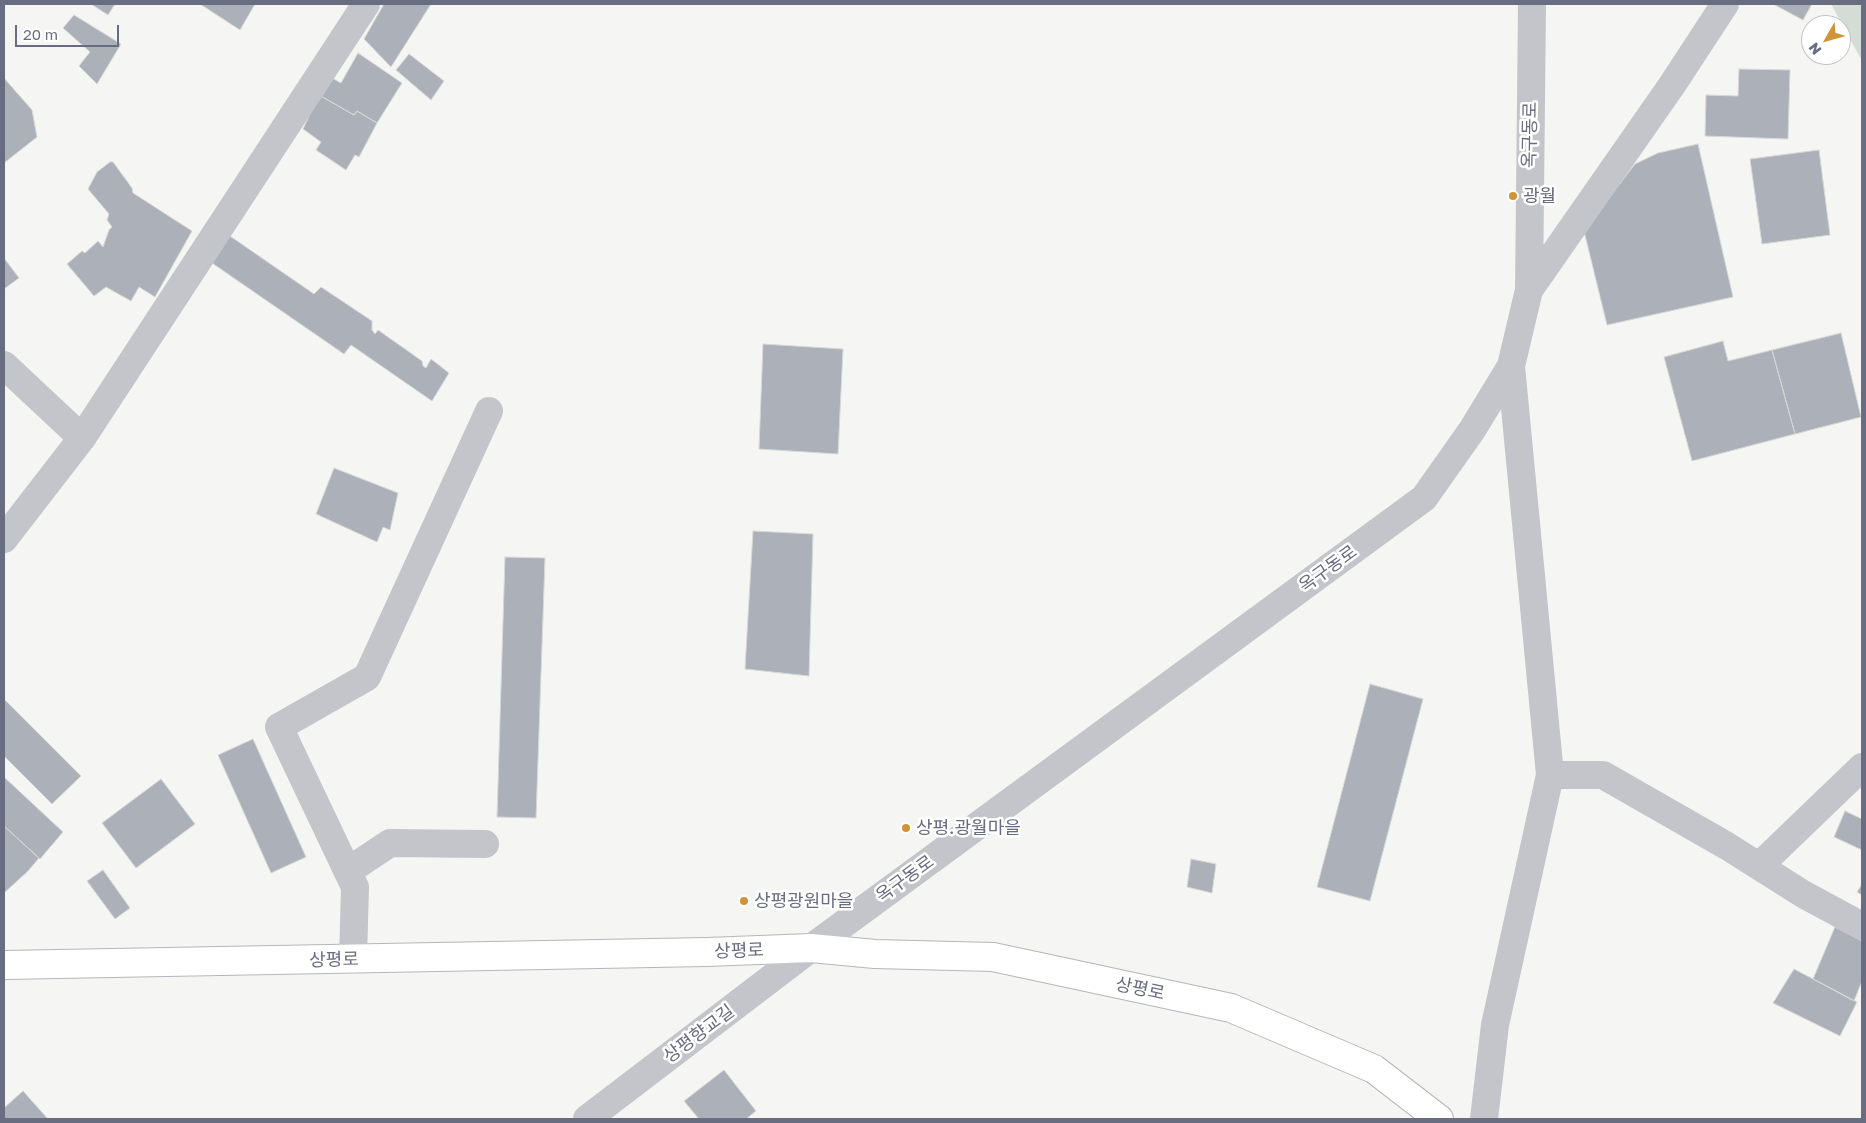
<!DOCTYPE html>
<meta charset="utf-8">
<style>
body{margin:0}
#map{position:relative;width:1866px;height:1123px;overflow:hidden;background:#f5f6f3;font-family:"Golos Text",sans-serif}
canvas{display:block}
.frame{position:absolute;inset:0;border:5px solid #686d81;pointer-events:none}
.north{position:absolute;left:1801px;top:15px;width:50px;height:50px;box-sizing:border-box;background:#fff;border:1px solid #c3c5cd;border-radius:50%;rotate:232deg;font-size:14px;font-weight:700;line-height:20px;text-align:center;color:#686d81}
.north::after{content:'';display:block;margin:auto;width:18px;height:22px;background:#d29236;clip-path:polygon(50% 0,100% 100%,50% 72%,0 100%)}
.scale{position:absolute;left:15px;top:25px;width:104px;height:22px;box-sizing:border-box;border:2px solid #686d81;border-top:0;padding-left:6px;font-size:15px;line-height:18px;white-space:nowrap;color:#686d81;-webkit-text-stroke:4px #fff;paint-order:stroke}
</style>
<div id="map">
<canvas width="1866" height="1123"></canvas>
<div class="frame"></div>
<div class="north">N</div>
<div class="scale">20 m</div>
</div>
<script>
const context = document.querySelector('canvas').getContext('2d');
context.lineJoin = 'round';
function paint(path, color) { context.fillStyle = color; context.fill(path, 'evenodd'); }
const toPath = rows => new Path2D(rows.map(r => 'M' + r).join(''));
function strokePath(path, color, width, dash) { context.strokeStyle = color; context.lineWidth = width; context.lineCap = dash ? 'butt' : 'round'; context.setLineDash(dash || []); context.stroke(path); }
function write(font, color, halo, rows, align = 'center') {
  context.font = font + ' "Golos Text","Noto Sans KR",sans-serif'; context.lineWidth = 5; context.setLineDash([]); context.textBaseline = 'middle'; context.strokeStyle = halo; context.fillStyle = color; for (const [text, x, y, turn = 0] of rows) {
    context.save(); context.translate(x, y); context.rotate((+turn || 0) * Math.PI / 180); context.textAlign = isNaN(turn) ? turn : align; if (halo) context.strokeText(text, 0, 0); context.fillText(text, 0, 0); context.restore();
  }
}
paint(toPath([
 [1831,4,1862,4,1862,61]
]), '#d5dcd5');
const building = toPath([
 [91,4,115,4,108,15,91,4],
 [200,4,255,4,240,30,200,4],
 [384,4,431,4,391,67,364,39,384,4],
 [1773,4,1812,4,1803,20,1773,4],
 [74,15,121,44,97,84,79,66,90,52,63,28,74,15],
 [358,53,402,83,377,123,357,111,354,115,319,95,332,78,341,83,358,53],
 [409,54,444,81,431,100,396,70,409,54],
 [1739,69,1790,70,1788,139,1705,136,1706,95,1738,96,1739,69],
 [4,78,32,110,37,137,4,163,4,78],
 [319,95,354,115,357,111,377,123,359,157,355,155,346,170,316,150,321,142,303,129,319,95],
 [1698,144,1733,297,1607,325,1584,231,1635,164,1658,153,1698,144],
 [1819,150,1830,235,1762,244,1750,159,1819,150],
 [110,162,113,162,132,188,133,193,192,231,155,297,139,287,131,301,106,287,94,296,67,264,82,251,85,253,98,241,103,247,109,230,112,227,107,220,109,214,88,189,97,172,110,162],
 [227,234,314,294,321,287,372,321,372,330,375,334,378,330,422,361,423,366,426,368,431,359,449,373,432,401,351,345,344,354,212,263,227,234],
 [4,258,19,278,4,289,4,258],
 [1841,333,1861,417,1795,434,1772,350,1841,333],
 [1723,341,1728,361,1772,350,1795,434,1692,461,1664,357,1723,341],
 [763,344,843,349,838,454,759,449,763,344],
 [334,468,398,493,390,530,383,527,377,542,316,514,334,468],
 [753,531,813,534,809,676,745,669,753,531],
 [505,557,545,558,536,818,497,817,505,557],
 [1370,684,1423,699,1370,901,1317,887,1370,684],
 [4,699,81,776,52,804,4,756,4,699],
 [253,739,306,857,271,873,218,755,253,739],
 [4,777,63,832,40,859,4,826,4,777],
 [161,779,195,824,136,868,102,823,161,779],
 [1845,811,1862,819,1862,850,1834,837,1845,811],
 [4,826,39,858,28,871,4,893,4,826],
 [1191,859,1216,864,1212,893,1187,887,1191,859],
 [103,870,130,908,115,919,87,881,103,870],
 [1862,884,1862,895,1857,892,1862,884],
 [1835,927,1862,941,1862,981,1854,1001,1813,979,1835,927],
 [1794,969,1857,1002,1840,1036,1773,1003,1794,969],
 [724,1070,756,1111,746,1119,699,1119,684,1101,724,1070],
 [23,1091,48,1119,4,1119,4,1108,23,1091]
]);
paint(building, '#acb0b8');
strokePath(building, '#d6d7d5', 1);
const major = toPath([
 [4,965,707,952,811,948,875,954,993,957,1231,1008,1374,1069,1439,1119]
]);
strokePath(major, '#b5b6bb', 30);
strokePath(toPath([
 [1529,290,1672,85,1725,4],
 [4,365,82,438],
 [4,539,82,438,366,4],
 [1550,775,1603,775,1727,846,1803,894,1862,926],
 [1759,866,1862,767],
 [348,871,390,843,485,844],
 [353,959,355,887,279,727,367,677,489,411],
 [587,1119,811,948,1424,498,1472,430,1511,366,1529,290,1532,4],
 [1484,1119,1495,1025,1550,775,1511,366]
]), '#c4c5ca', 28);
strokePath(major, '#fff', 28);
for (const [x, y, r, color] of [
 [1513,196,5,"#d29236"],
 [906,828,5,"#d29236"],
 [744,901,5,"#d29236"]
]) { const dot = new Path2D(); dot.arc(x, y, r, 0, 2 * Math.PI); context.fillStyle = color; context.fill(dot); strokePath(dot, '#fff', 2); }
write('18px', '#686d81', '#fff', [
 ["옥구동로",1530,135,-89],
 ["옥구동로",1328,569,-36],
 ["옥구동로",905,879,-36],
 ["상평로",739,951,-2],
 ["상평로",334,960,-1],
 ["상평로",1140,989,12],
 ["상평향교길",699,1034,-37]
]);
write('18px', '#686d81', '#fff', [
 ["광월",1523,196],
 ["상평.광월마을",916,828],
 ["상평광원마을",754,901]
], 'left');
</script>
